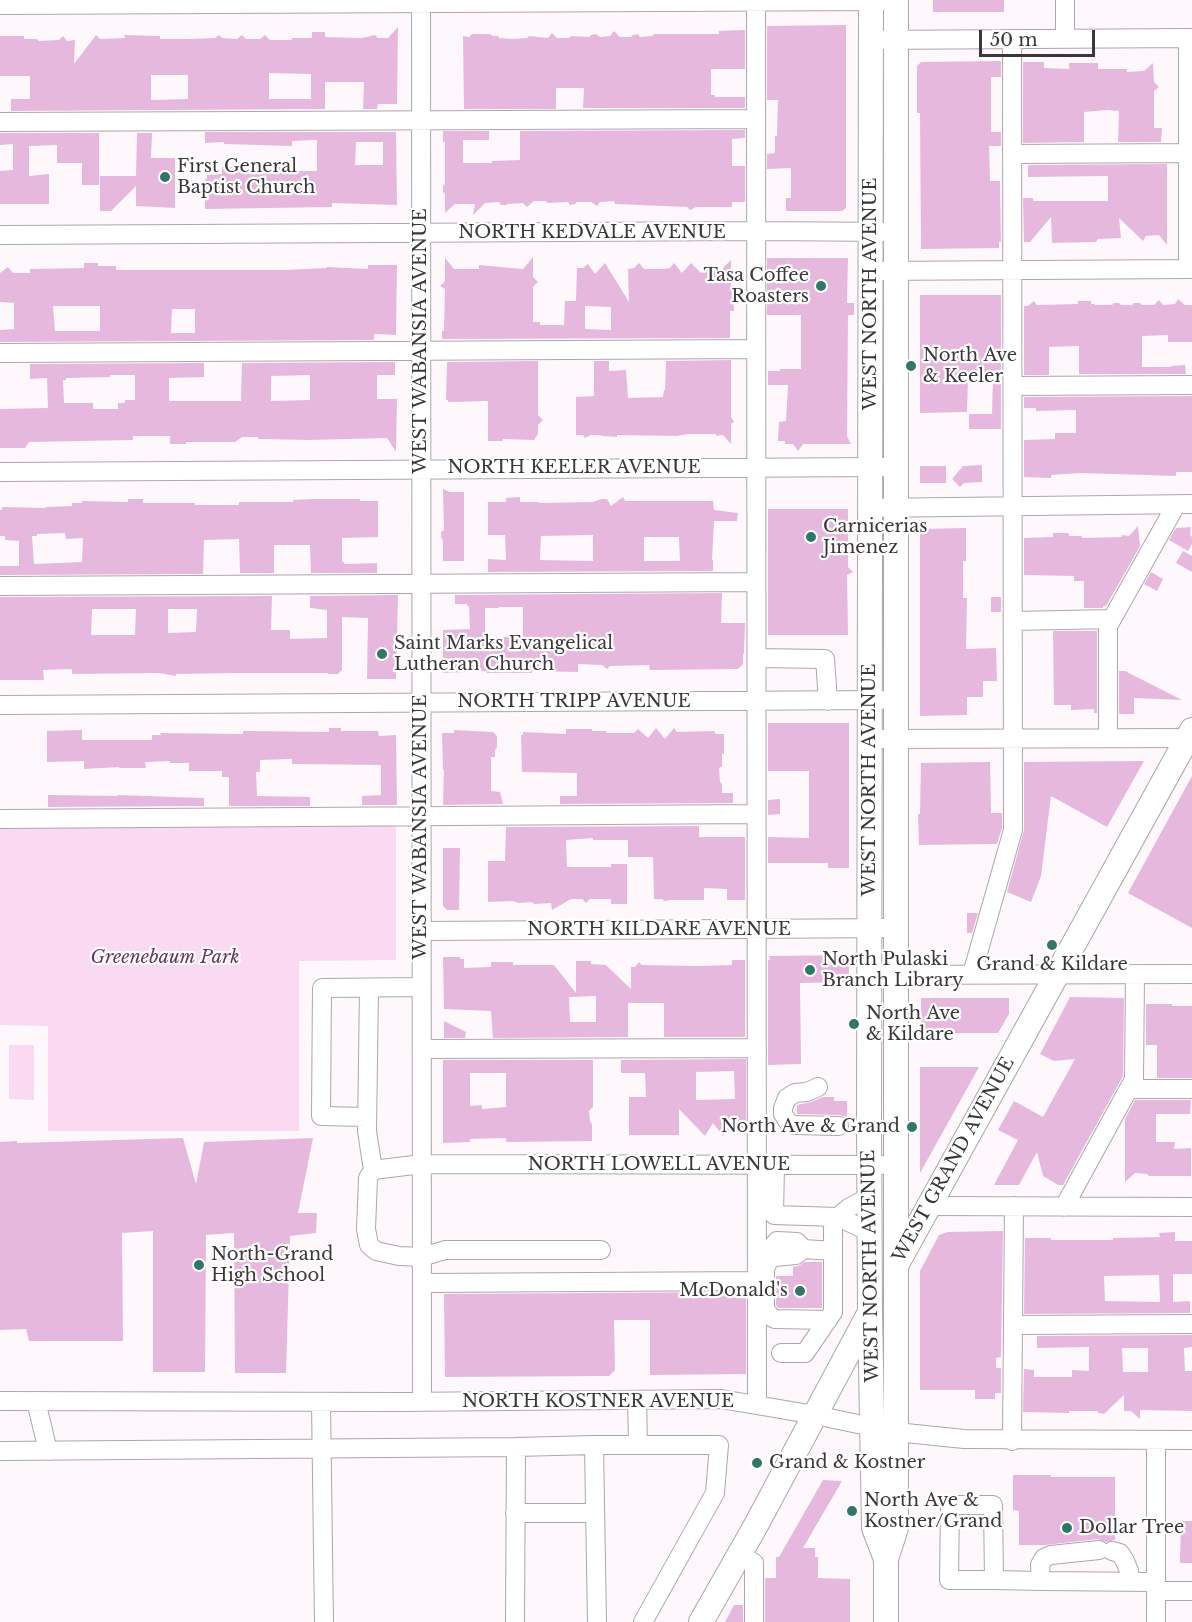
<!DOCTYPE html>
<style>
body{margin:0}
#map{position:relative;width:1192px;height:1622px;overflow:hidden;background:#fef8fd;font-family:"Libre Baskerville",serif}
canvas{display:block}
.scale{position:absolute;left:979px;top:30px;width:116px;height:27px;box-sizing:border-box;border:3px solid #3b373a;border-top:0;padding-left:8px;font-size:18px;line-height:21px;white-space:nowrap;color:#3b373a;-webkit-text-stroke:4px #fff;paint-order:stroke}
</style>
<div id="map">
<canvas width="1192" height="1622"></canvas>
<div class="scale">50 m</div>
</div>
<script>
const context = document.querySelector('canvas').getContext('2d');
context.lineJoin = 'round';
function paint(path, color) { context.fillStyle = color; context.fill(path, 'evenodd'); }
const toPath = rows => new Path2D(rows.map(r => 'M' + r).join(''));
function strokePath(path, color, width, dash) { context.strokeStyle = color; context.lineWidth = width; context.lineCap = dash ? 'butt' : 'round'; context.setLineDash(dash || []); context.stroke(path); }
function write(font, color, halo, rows, align = 'center') {
  context.font = font + ' "Libre Baskerville",serif'; context.lineWidth = 4.5; context.setLineDash([]); context.textBaseline = 'middle'; context.strokeStyle = halo; context.fillStyle = color; for (const [text, x, y, turn = 0] of rows) {
    context.save(); context.translate(x, y); context.rotate((+turn || 0) * Math.PI / 180); context.textAlign = isNaN(turn) ? turn : align; if (halo) context.strokeText(text, 0, 0); context.fillText(text, 0, 0); context.restore();
  }
}
paint(toPath([
 [396,823,396,960,299,961,299,1131,48,1131,48,1026,0,1025,0,824],
 [9,1045,34,1045,34,1100,9,1099]
]), '#fad9f3');
paint(toPath([
 [933,0,1004,0,1004,12,933,12],
 [846,25,846,208,842,211,786,211,786,198,791,198,791,168,767,169,767,154,775,153,775,136,777,136,778,100,767,100,767,26],
 [398,27,397,104,378,104,377,109,363,109,364,82,325,82,325,109,11,111,11,99,30,99,30,76,0,76,0,36,24,36,24,39,37,39,39,41,59,40,63,36,67,41,75,40,74,64,96,35,100,39,125,38,124,35,160,36,160,39,188,39,215,38,219,35,222,38,237,39,242,35,246,39,260,39,265,35,270,40,292,40,292,38,312,38,312,32,325,32,325,37,362,38,375,35,378,38,388,38],
 [269,73,311,74,311,99,269,99],
 [151,75,188,75,188,99,151,100],
 [745,30,745,69,711,69,711,95,715,95,715,97,745,97,745,108,583,108,584,88,556,88,556,109,464,109,463,36,469,37,472,34,490,34,493,36,499,36,499,38,514,39,527,38,529,36,548,38,552,33,557,38,569,38,571,36,589,37,591,35,596,34,600,37,610,36,614,31,620,37,631,37,633,35,638,34,640,37,652,36,654,34,719,34,719,31],
 [1001,61,1001,77,991,77,991,132,1001,132,1001,146,989,146,990,181,1000,181,1001,242,999,242,999,248,921,249,920,113,917,113,917,66,921,62],
 [1023,62,1044,62,1044,68,1069,69,1069,63,1098,63,1098,69,1127,69,1127,72,1144,71,1153,63,1154,82,1159,87,1154,91,1154,128,1162,128,1161,142,1118,142,1119,111,1107,110,1084,112,1084,142,1023,143],
 [745,130,745,138,732,139,732,166,745,166,745,202,732,202,732,207,696,207,690,210,687,207,615,204,614,201,600,202,597,206,591,202,577,202,575,204,570,205,568,202,548,203,546,201,534,201,527,207,523,203,508,204,506,205,501,205,499,202,485,203,473,215,475,204,455,204,445,213,445,194,443,192,443,186,445,184,445,142,443,142,443,131,489,131,489,140,463,140,463,163,492,163,492,161,520,160,520,131],
 [205,132,396,132,397,205,332,203,332,207,205,209,205,179,207,179,207,175,222,174,222,167,292,167,292,171,317,171,317,140,292,141,292,146,224,144,224,142,205,143],
 [356,142,383,142,383,165,355,165],
 [0,133,99,133,99,185,82,185,82,163,57,163,57,145,29,146,29,176,49,174,49,204,0,204,0,171,13,170,13,144,0,145],
 [137,133,152,133,151,158,175,158,175,208,136,206,136,186,111,211,100,211,100,176,136,176],
 [1167,164,1167,245,1159,235,1146,236,1143,241,1119,218,1121,238,1098,239,1096,242,1052,243,1051,217,1030,242,1024,242,1023,198,1033,198,1033,201,1108,201,1108,176,1028,177,1028,165],
 [533,257,533,277,538,282,533,287,533,322,540,322,540,325,564,325,565,301,576,301,577,268,583,268,588,264,595,274,605,263,629,302,628,269,634,268,639,263,644,269,663,269,670,268,674,263,682,273,691,263,701,273,710,265,718,273,731,260,731,287,733,289,734,311,730,311,730,338,442,339,442,331,444,331,445,289,440,286,445,281,445,258,454,269,479,269,479,265,523,269],
 [585,306,611,307,611,330,585,329],
 [767,258,848,258,847,303,854,303,854,315,848,315,847,436,851,444,803,444,798,451,793,444,785,444,785,441,778,441,779,422,786,421,788,385,768,385,768,371,780,371,780,369,801,369,801,315,767,315],
 [84,263,98,263,98,266,116,266,116,270,284,270,327,268,327,267,368,269,368,265,397,265,396,335,374,334,374,340,0,342,0,330,14,329,14,303,0,302,0,273,8,267,13,273,30,273,30,269,84,268],
 [53,306,100,306,100,331,55,331],
 [172,309,195,309,195,333,171,333],
 [920,295,1001,295,1001,429,969,429,969,414,992,414,993,379,968,379,967,412,920,413],
 [1178,299,1185,305,1192,305,1192,342,1168,342,1168,335,1142,336,1142,367,1171,367,1171,366,1185,365,1186,374,1079,374,1079,346,1049,347,1049,375,1024,375,1024,306,1028,306,1034,301,1037,305,1078,304,1078,301,1091,301,1091,304,1095,304,1095,305,1112,305,1114,303,1119,303,1121,305,1132,305,1134,303,1140,303,1142,305,1154,305,1159,300,1163,305,1175,304],
 [731,360,731,417,734,422,731,424,731,444,723,435,716,436,716,434,689,434,676,436,617,435,617,437,602,436,600,435,591,435,585,438,583,435,576,435,576,397,594,396,594,361,609,361,609,371,626,370,628,398,663,397,664,390,665,390,666,361],
 [538,361,538,415,543,420,538,425,538,434,534,440,503,439,503,441,488,441,488,401,448,402,448,400,446,400,447,362],
 [395,362,395,375,377,375,377,399,397,399,396,452,387,438,310,440,258,439,258,437,242,437,235,442,186,442,186,444,170,444,170,436,133,436,133,440,29,442,25,448,0,448,0,409,48,408,47,378,30,379,30,364,204,363,204,377,169,378,169,401,241,401,242,363],
 [110,375,135,375,135,400,125,400,125,403,118,403,118,409,93,409,93,403,64,403,63,380,66,380,66,378,110,377],
 [310,375,310,400,271,401,271,376],
 [1192,396,1192,472,1176,472,1176,476,1081,473,1051,475,1051,478,1024,477,1024,440,1055,439,1055,433,1076,433,1076,410,1036,411,1036,408,1024,408,1024,397],
 [982,465,982,482,964,483,960,487,952,479,963,466],
 [920,466,946,466,946,483,920,483],
 [443,489,450,492,464,492,464,561,443,561,443,540,441,538,441,532,444,530],
 [520,497,520,502,539,502,539,503,593,502,601,499,607,499,611,506,623,497,625,501,713,501,714,510,738,513,737,521,714,521,712,560,713,560,713,571,488,572,488,559,506,560,505,535,488,535,488,502,506,502,506,498],
 [593,535,593,561,540,560,541,536],
 [644,537,679,537,680,561,644,561],
 [128,499,143,499,143,503,195,503,195,505,239,505,239,502,293,502,293,500,310,499,360,499,360,501,378,501,378,537,342,538,342,562,344,562,344,564,377,563,377,573,311,573,310,545,274,545,274,573,240,573,239,539,204,540,203,574,0,575,0,566,19,566,19,541,5,540,5,536,0,536,0,510,2,510,2,507,46,508,46,507,72,506,72,503,82,503,82,501,128,502],
 [65,533,66,539,83,538,82,562,34,564,32,536,37,536,37,534],
 [768,509,848,509,848,567,853,572,847,575,848,635,768,635],
 [1138,526,1140,546,1106,606,1103,606,1103,608,1084,608,1084,581,1074,581,1074,576,1024,575,1024,538,1053,537,1053,533,1069,533,1069,536,1081,536,1083,538,1122,537,1122,535,1129,536],
 [1191,527,1190,535,1192,537,1192,544,1188,551,1169,540,1176,528],
 [966,528,966,561,963,561,963,598,967,598,966,649,996,648,997,681,983,681,983,697,967,697,967,715,920,716,920,529],
 [1183,551,1192,556,1192,572,1176,563],
 [1151,572,1163,579,1157,591,1144,584],
 [722,593,721,623,745,623,744,653,743,655,743,664,738,669,650,670,649,665,610,666,607,669,602,665,578,664,578,672,532,671,532,673,487,673,487,671,443,673,443,630,470,629,469,606,467,606,467,604,455,604,455,595],
 [499,607,523,607,523,637,485,637,485,608,499,608],
 [398,595,396,679,367,679,368,618,342,617,342,670,338,674,328,674,328,673,237,673,176,674,176,676,159,673,72,674,72,669,43,670,44,680,0,680,0,597,272,596,271,630,290,630,290,639,327,638,327,610,310,608,310,596],
 [92,609,136,609,135,635,91,635],
 [168,609,197,609,196,632,168,633],
 [991,597,1001,597,1001,612,991,612],
 [1053,631,1097,631,1097,713,1094,713,1094,709,1071,710,1071,705,1054,705],
 [1119,671,1125,671,1182,700,1134,698,1134,714,1119,714],
 [768,723,849,723,849,868,828,868,828,863,768,863,768,837,809,838,809,771,768,771],
 [329,728,341,728,341,731,378,731,379,736,396,735,397,805,362,805,362,796,381,795,381,765,292,764,292,759,260,760,260,772,256,772,257,796,310,797,310,806,229,806,229,777,222,777,222,771,189,771,189,763,170,763,170,761,145,762,146,768,119,768,119,767,84,769,84,761,47,762,47,731,82,730,82,740,152,740,152,735,161,735,160,733,243,734,243,731,249,731,329,732],
 [656,728,665,739,674,728,677,732,714,731,716,734,724,734,724,754,722,754,722,766,719,768,720,782,722,784,722,793,733,793,733,803,560,804,560,796,577,796,577,773,522,772,521,735,523,735,523,732,566,734,566,729,592,729,592,731,606,731,607,733,634,733,638,729,648,738],
 [454,730,493,732,497,736,497,747,495,750,495,757,491,757,491,791,500,792,503,804,443,805,444,770,443,770,442,733,454,733],
 [1144,761,1107,827,1051,796,1041,876,1031,902,1007,892,1024,830,1024,762],
 [990,762,991,813,1002,813,1002,828,997,844,919,845,918,814,920,814,921,763],
 [1192,776,1192,928,1128,893],
 [48,795,118,796,118,795,204,798,204,806,48,807],
 [780,799,780,814,768,815,768,800],
 [699,826,699,837,745,837,745,900,727,900,727,889,704,888,704,900,671,900,664,901,662,899,654,899,653,857,628,857,628,840,593,840,593,838,566,840,567,867,611,867,611,864,627,864,627,904,611,904,611,899,590,899,586,903,582,899,571,899,552,910,551,903,534,904,532,902,519,903,513,901,488,902,488,861,505,861,506,827],
 [443,848,460,848,459,910,447,910,443,906],
 [967,913,978,913,972,933,967,933],
 [849,955,849,982,800,983,801,1064,768,1065,768,960,770,960,769,956],
 [443,957,460,957,460,959,464,959,464,968,491,967,491,962,513,962,513,965,554,965,576,993,576,961,591,961,591,964,606,965,631,989,631,967,635,967,639,962,642,965,700,966,732,965,732,960,745,960,745,1037,664,1037,664,1003,628,1003,628,1037,493,1038,491,1011,444,1009],
 [596,996,596,1022,570,1022,569,997],
 [1070,997,1124,998,1123,1076,1063,1185,1058,1185,1043,1176,1037,1152,1019,1185,994,1185,1018,1140,998,1130,1014,1101,1043,1117,1075,1059,1054,1061,1040,1054],
 [921,998,1009,998,1009,1014,998,1033,921,1033],
 [1146,1004,1172,1004,1172,1006,1192,1006,1192,1078,1157,1078,1157,1045,1146,1045],
 [444,1021,466,1032,465,1038,444,1038],
 [746,1059,746,1134,741,1130,726,1131,723,1136,713,1123,705,1136,679,1109,679,1135,629,1135,629,1097,646,1097,645,1073,621,1073,621,1060],
 [734,1071,735,1099,696,1100,696,1072],
 [443,1060,593,1060,593,1107,589,1111,590,1122,592,1124,592,1141,506,1142,506,1138,470,1139,470,1142,443,1143],
 [470,1073,506,1073,506,1107,482,1109,482,1105,470,1106],
 [920,1067,979,1067,920,1173],
 [823,1097,834,1097,834,1101,847,1101,847,1117,839,1115,797,1114,797,1105,811,1102],
 [1135,1100,1191,1100,1190,1114,1156,1114,1156,1142,1175,1142,1174,1149,1191,1148,1191,1176,1149,1176,1147,1174,1135,1173,1125,1182,1125,1119],
 [183,1138,196,1184,204,1142,313,1138,298,1213,317,1213,316,1233,290,1236,286,1373,235,1373,234,1233,206,1235,205,1372,153,1372,153,1231,122,1233,123,1341,29,1341,26,1329,0,1330,0,1142,17,1141,17,1143],
 [1003,1231,1001,1357,996,1358,996,1368,1001,1368,1001,1393,995,1393,995,1399,975,1399,975,1390,920,1390,920,1271,939,1235,948,1232],
 [1175,1232,1175,1241,1192,1241,1192,1274,1173,1274,1173,1302,1190,1301,1190,1313,1024,1314,1025,1238,1051,1238,1051,1240,1113,1240,1113,1238,1160,1237,1159,1233],
 [1159,1275,1160,1302,1105,1301,1104,1276],
 [805,1262,822,1262,822,1308,778,1308,776,1305,776,1276,793,1276,793,1267,798,1266],
 [746,1292,746,1374,650,1375,650,1320,614,1320,615,1370,609,1376,445,1377,444,1294],
 [1192,1335,1192,1347,1184,1348,1185,1371,1192,1371,1192,1411,1140,1410,1140,1419,1131,1411,1124,1411,1124,1395,1104,1414,1099,1413,1097,1411,1069,1411,1069,1413,1023,1412,1024,1369,1034,1370,1034,1377,1072,1377,1072,1370,1089,1371,1089,1347,1037,1348,1037,1336],
 [1122,1348,1148,1348,1148,1372,1123,1372],
 [1013,1475,1051,1475,1051,1477,1115,1477,1115,1540,1106,1542,1098,1539,1045,1545,1019,1545,1019,1511,1013,1510],
 [823,1480,842,1481,803,1548,815,1548,815,1557,818,1557,818,1578,850,1579,850,1622,765,1622,765,1578,776,1578,776,1557,779,1557],
 [1181,1521,1192,1521,1192,1563,1180,1563],
 [734,1605,743,1605,743,1622,725,1622]
]), '#e6b8dd');
const minor = toPath([
 [421,0,422,1402],
 [756,0,757,1404],
 [0,5,883,1],
 [1065,39,1065,0],
 [871,40,1192,38],
 [0,122,756,119],
 [1012,154,1192,153],
 [0,235,756,231,896,232],
 [1188,269,1188,38],
 [871,271,1192,269],
 [0,353,756,349],
 [1013,386,1192,385],
 [0,472,883,467],
 [871,508,1192,504],
 [0,586,756,582],
 [1013,621,1112,619],
 [757,658,825,659,828,701],
 [0,705,882,700],
 [1108,738,1108,626,1176,505],
 [871,739,1192,738],
 [0,819,756,814],
 [421,931,896,928],
 [972,974,1013,830,1012,39],
 [869,975,1192,974],
 [369,988,367,1131,373,1170],
 [422,1049,757,1048],
 [818,1087,807,1092,795,1093,787,1098,783,1108,783,1114,788,1122,794,1125,839,1126],
 [1129,1089,1192,1089],
 [367,1117,321,1116,322,988,421,987],
 [775,1165,774,1215,838,1217,870,1232],
 [929,1206,1192,1207],
 [1064,1207,1134,1079,1135,974],
 [838,1217,850,1207,869,1197],
 [601,1250,445,1250,422,1257,399,1256,376,1251,369,1245,366,1229,368,1178,373,1170,422,1164,882,1165],
 [769,1260,771,1248,777,1241,797,1242,804,1249],
 [422,1283,757,1281],
 [828,1320,775,1319,771,1317,765,1309,765,1269,769,1260,774,1257,796,1255,804,1249,833,1251],
 [1014,1325,1192,1324],
 [781,1353,805,1353,833,1312,833,1217],
 [637,1400,638,1445],
 [0,1401,400,1402,721,1399,815,1415,896,1432,964,1439,1192,1440],
 [36,1401,48,1451],
 [321,1402,324,1622],
 [1156,1440,1156,1622],
 [1012,1441,1014,1206],
 [516,1447,594,1445],
 [0,1451,516,1447,515,1622],
 [515,1513,595,1513],
 [1112,1551,1120,1553,1125,1561,1129,1571,1130,1582],
 [739,1554,754,1563,754,1622],
 [994,1580,993,1505,950,1505,949,1580,994,1580,1041,1581,1156,1582],
 [1041,1581,1040,1565,1044,1558,1051,1555,1099,1550],
 [1156,1591,1192,1591],
 [597,1622,594,1445,719,1445,715,1493,643,1622]
]);
const major = toPath([
 [871,0,869,1125,870,1311,874,1528,886,1559],
 [898,1262,1192,730],
 [701,1622,755,1527,869,1314],
 [886,1622,886,1559,896,1528,896,0]
]);
strokePath(minor, '#afa5ac', 20);
strokePath(major, '#afa5ac', 26);
strokePath(minor, '#fff', 18);
strokePath(major, '#fff', 24);
for (const [x, y, r, color] of [
 [165,177,6,"#31766a"],
 [821,286,6,"#31766a"],
 [911,366,6,"#31766a"],
 [811,537,6,"#31766a"],
 [382,654,6,"#31766a"],
 [1052,945,6,"#31766a"],
 [810,970,6,"#31766a"],
 [854,1024,6,"#31766a"],
 [912,1127,6,"#31766a"],
 [199,1265,6,"#31766a"],
 [800,1291,6,"#31766a"],
 [757,1463,6,"#31766a"],
 [852,1511,6,"#31766a"],
 [1067,1528,6,"#31766a"]
]) { const dot = new Path2D(); dot.arc(x, y, r, 0, 2 * Math.PI); context.fillStyle = color; context.fill(dot); strokePath(dot, '#fff', 2); }
write('18px', '#3b373a', '#fff', [
 ["First General",177,167],
 ["Baptist Church",177,188],
 ["Tasa Coffee",809,276,"right"],
 ["Roasters",809,297,"right"],
 ["North Ave",923,356],
 ["& Keeler",923,377],
 ["Carnicerias",823,527],
 ["Jimenez",823,548],
 ["Saint Marks Evangelical",394,644],
 ["Lutheran Church",394,665],
 ["North Pulaski",822,960],
 ["Branch Library",822,981],
 ["Grand & Kildare",1052,965,"center"],
 ["North Ave",866,1014],
 ["& Kildare",866,1035],
 ["North Ave & Grand",900,1127,"right"],
 ["North-Grand",211,1255],
 ["High School",211,1276],
 ["McDonald's",788,1291,"right"],
 ["Grand & Kostner",769,1463],
 ["North Ave &",864,1501],
 ["Kostner/Grand",864,1522],
 ["Dollar Tree",1079,1528]
], 'left');
write('18px', '#3b373a', '#fff', [
 ["NORTH KEDVALE AVENUE",592,233],
 ["WEST NORTH AVENUE",871,294,-90],
 ["WEST WABANSIA AVENUE",421,341,-90],
 ["NORTH KEELER AVENUE",574,468],
 ["NORTH TRIPP AVENUE",574,702],
 ["WEST NORTH AVENUE",870,780,-90],
 ["WEST WABANSIA AVENUE",421,827,-90],
 ["NORTH KILDARE AVENUE",659,930],
 ["WEST GRAND AVENUE",954,1160,-61],
 ["NORTH LOWELL AVENUE",659,1165],
 ["WEST NORTH AVENUE",871,1266,-91],
 ["NORTH KOSTNER AVENUE",598,1402]
]);
write('italic 18px', '#693261', '#fff', [
 ["Greenebaum Park",165,958]
]);
</script>
